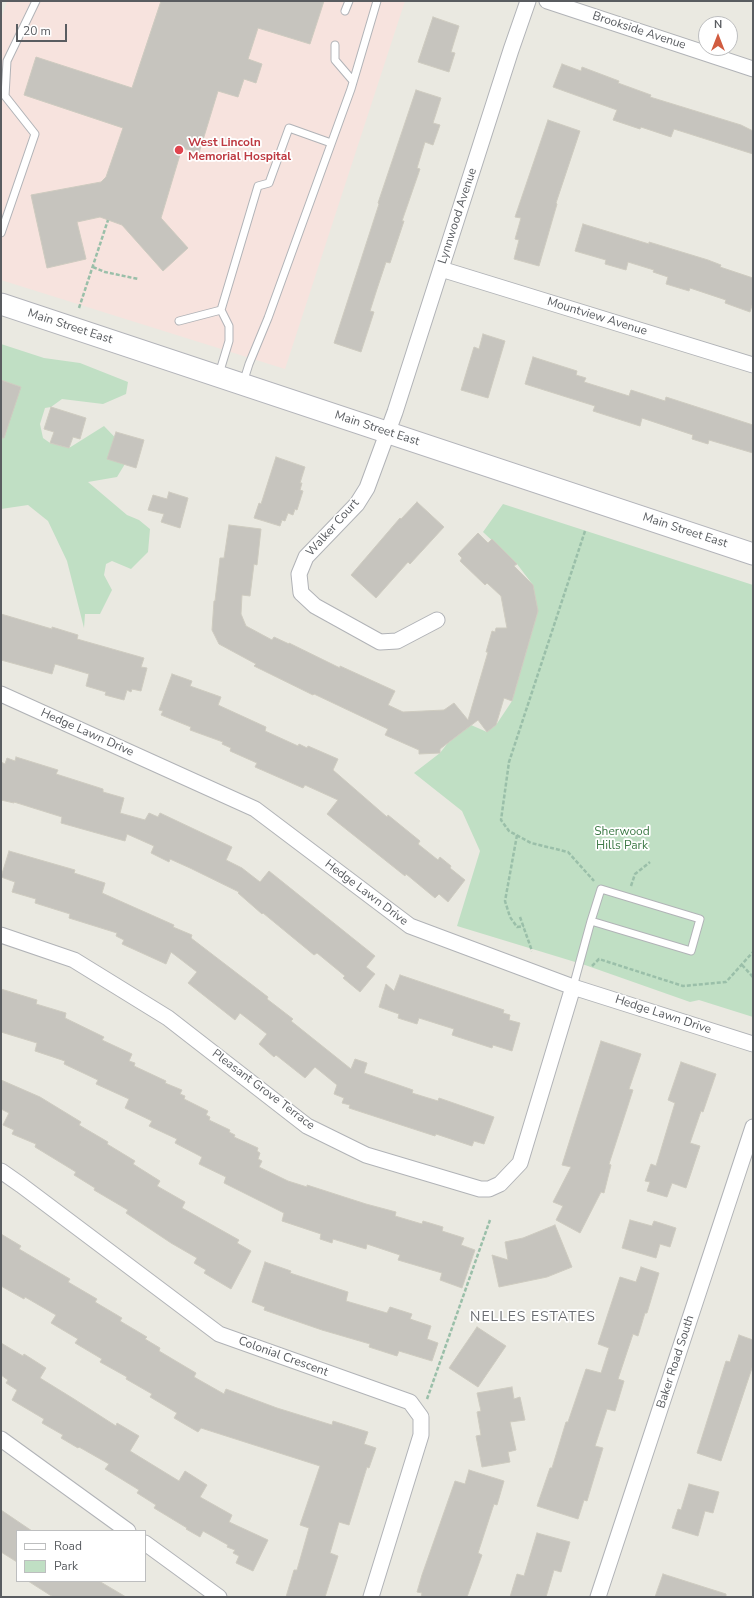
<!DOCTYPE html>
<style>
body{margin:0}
#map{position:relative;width:754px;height:1598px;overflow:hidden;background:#eae9e1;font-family:"Nunito Sans",sans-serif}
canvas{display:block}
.frame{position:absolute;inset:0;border:2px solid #595c60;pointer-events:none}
.legend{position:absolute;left:16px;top:1530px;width:130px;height:52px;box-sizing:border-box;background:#fff;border:1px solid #bdbebf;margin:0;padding:5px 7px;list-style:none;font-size:12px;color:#595c60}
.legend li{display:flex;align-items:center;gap:8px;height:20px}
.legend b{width:20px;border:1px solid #bdbebf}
.north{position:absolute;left:698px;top:16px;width:40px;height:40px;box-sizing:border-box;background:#fff;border:1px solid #bdbebf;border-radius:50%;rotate:0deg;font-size:11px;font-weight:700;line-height:16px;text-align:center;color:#595c60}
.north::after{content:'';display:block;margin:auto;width:14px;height:18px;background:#d15c40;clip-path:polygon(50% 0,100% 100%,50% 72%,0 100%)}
.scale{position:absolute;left:16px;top:24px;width:51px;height:18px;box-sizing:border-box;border:2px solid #595c60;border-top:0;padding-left:5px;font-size:12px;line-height:14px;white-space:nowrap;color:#595c60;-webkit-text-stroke:3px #fff;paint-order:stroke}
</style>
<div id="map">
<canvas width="754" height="1598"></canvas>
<div class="frame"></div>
<ul class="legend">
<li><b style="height:5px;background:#fff"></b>Road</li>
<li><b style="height:11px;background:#c0dfc4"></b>Park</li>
</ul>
<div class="north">N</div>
<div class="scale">20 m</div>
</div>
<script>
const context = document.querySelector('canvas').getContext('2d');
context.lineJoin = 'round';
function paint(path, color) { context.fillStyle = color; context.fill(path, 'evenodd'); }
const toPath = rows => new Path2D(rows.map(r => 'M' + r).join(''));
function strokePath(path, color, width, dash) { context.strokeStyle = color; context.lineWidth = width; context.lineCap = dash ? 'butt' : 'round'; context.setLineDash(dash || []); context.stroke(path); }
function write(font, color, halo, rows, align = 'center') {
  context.font = font + ' "Nunito Sans",sans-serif'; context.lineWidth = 3.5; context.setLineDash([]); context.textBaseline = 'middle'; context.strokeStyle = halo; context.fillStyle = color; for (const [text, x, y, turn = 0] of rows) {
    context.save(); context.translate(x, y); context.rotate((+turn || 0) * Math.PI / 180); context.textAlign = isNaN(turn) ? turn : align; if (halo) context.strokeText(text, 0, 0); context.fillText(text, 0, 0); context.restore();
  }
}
paint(toPath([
 [7,1,405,1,285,369,1,280,1,20]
]), '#f7e3de');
paint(toPath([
 [1,344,44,358,80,363,128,382,126,394,103,404,62,399,51,407,45,408,40,424,43,438,50,443,69,448,104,426,131,454,117,477,88,482,127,515,139,520,150,529,148,552,131,569,112,561,106,564,104,575,112,590,100,614,85,614,84,628,67,561,48,521,28,505,1,509,1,423,21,387,1,380],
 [503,504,753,585,753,1017,699,1000,690,1002,585,965,457,926,480,851,462,811,414,773,440,753,447,744,471,725,487,732,496,725,512,701,538,611,533,585,517,564,483,532]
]), '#c0dfc4');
const building = toPath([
 [161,1,324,1,310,44,258,28,248,59,262,64,256,83,244,79,238,97,218,91,199,153,182,148,161,218,188,248,163,271,122,225,100,217,77,222,86,259,47,268,31,195,101,182,106,177,123,128,24,95,36,57,132,88,161,1],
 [433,17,459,26,451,52,455,53,449,72,418,62,433,17],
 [562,64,581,71,582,67,619,81,618,83,651,95,650,97,741,125,753,131,753,154,674,129,671,137,641,127,640,129,613,120,617,110,553,87,562,64],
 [416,90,441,98,433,123,440,125,433,145,425,142,417,168,420,169,402,221,404,221,390,263,386,262,377,289,370,311,374,312,361,352,334,343,379,204,378,203,416,90],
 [548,120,580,131,556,203,557,204,539,266,514,259,519,240,515,239,521,218,515,217,548,120],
 [583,224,649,244,649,242,708,260,721,265,720,267,753,278,753,302,750,312,725,303,726,300,690,288,689,291,666,284,668,277,653,272,654,270,628,262,626,270,605,264,606,260,575,251,583,224],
 [483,334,505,341,488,398,461,390,474,347,479,349,483,334],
 [533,357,577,371,576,375,586,378,584,382,629,396,631,390,665,401,666,397,753,425,753,453,709,440,708,444,692,439,693,435,642,418,640,426,593,411,595,406,525,384,533,357],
 [1,380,21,387,4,438,1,438,1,380],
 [51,407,86,418,80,439,73,437,69,448,50,443,54,432,44,429,51,407],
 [116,432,144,440,136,468,107,459,116,432],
 [276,457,305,467,300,483,302,483,300,490,303,491,297,510,295,509,293,515,288,513,285,521,282,520,280,526,254,518,259,503,261,504,276,457],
 [169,492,188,498,180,528,161,522,164,514,148,510,153,495,167,499,169,492],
 [417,502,444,527,410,564,408,562,376,598,351,575,400,518,401,519,417,502],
 [229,525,261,529,257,565,254,564,250,596,242,595,241,614,246,626,272,640,274,637,289,644,289,643,340,668,340,666,395,691,388,705,403,712,444,710,454,703,468,720,488,652,486,652,492,631,495,632,496,628,507,628,501,596,487,583,485,585,460,561,462,558,458,554,478,533,488,543,492,539,517,564,514,566,533,585,538,611,512,701,504,698,496,725,487,732,478,720,440,749,440,753,419,754,419,750,385,735,388,729,314,694,313,695,254,666,256,664,219,644,212,630,214,601,215,601,220,558,224,558,229,525],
 [1,614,52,629,52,627,78,635,77,639,144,658,141,667,147,668,141,691,132,689,131,692,127,690,124,700,105,695,106,692,86,686,89,674,55,664,52,674,1,660,1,614],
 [172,674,192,681,190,686,221,697,218,705,266,727,265,731,298,746,299,744,307,748,308,746,338,759,333,770,387,817,388,815,420,841,418,844,438,860,440,857,451,866,450,868,465,880,448,902,439,894,435,898,406,874,405,876,327,814,338,800,305,785,303,788,255,767,257,763,230,751,231,748,222,744,223,742,190,730,191,727,161,715,163,711,159,710,172,674],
 [16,757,58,770,56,774,103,789,103,792,124,798,120,813,145,820,149,813,158,817,160,813,232,847,226,860,242,868,260,882,269,871,375,956,366,967,375,974,360,992,343,978,345,976,317,953,314,955,263,913,262,914,238,893,239,892,190,868,170,859,169,862,151,853,154,846,127,834,125,841,61,823,62,817,14,802,14,803,1,800,1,762,5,764,7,758,15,761,16,757],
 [9,851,75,870,74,873,105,883,102,893,174,925,173,927,192,935,191,938,268,997,267,999,293,1019,291,1021,351,1069,355,1059,367,1063,364,1073,413,1090,412,1093,438,1101,439,1098,494,1117,484,1144,474,1141,472,1146,436,1134,435,1136,349,1108,350,1105,342,1103,344,1098,334,1094,337,1085,315,1067,305,1078,276,1055,274,1057,259,1044,267,1034,240,1013,235,1020,188,983,197,972,171,952,166,964,122,944,124,940,116,936,117,933,69,918,70,914,35,903,36,899,12,892,15,882,1,877,9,851],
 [400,975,504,1010,503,1013,510,1015,509,1020,520,1023,512,1051,493,1045,492,1048,452,1035,454,1029,419,1018,417,1024,398,1018,399,1014,379,1007,386,984,394,991,400,975],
 [1,989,37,1000,36,1004,66,1013,65,1018,104,1037,102,1040,132,1054,129,1061,135,1063,134,1066,166,1081,165,1083,182,1090,180,1094,185,1096,184,1099,208,1111,206,1115,210,1117,209,1120,230,1130,229,1132,235,1135,234,1137,258,1148,257,1151,260,1153,258,1159,262,1161,259,1167,288,1181,307,1187,307,1185,366,1204,396,1212,395,1216,422,1224,423,1221,443,1227,442,1231,464,1238,461,1245,475,1250,462,1288,440,1280,442,1273,398,1260,400,1255,367,1244,366,1249,333,1239,332,1243,320,1239,321,1234,282,1221,284,1213,224,1183,226,1177,199,1164,202,1157,175,1143,177,1139,149,1126,152,1121,125,1108,129,1099,96,1084,98,1080,64,1064,65,1061,35,1051,37,1043,1,1032,1,989],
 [601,1041,641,1054,629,1089,633,1090,609,1164,611,1165,604,1193,601,1192,580,1233,556,1220,563,1206,553,1202,571,1167,562,1165,601,1041],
 [681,1062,716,1074,703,1112,701,1111,690,1143,700,1146,686,1188,672,1183,667,1197,647,1191,650,1182,645,1181,651,1164,656,1166,675,1103,668,1100,681,1062],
 [1,1080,40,1097,81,1122,79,1125,108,1142,107,1144,135,1161,133,1164,160,1181,157,1186,185,1202,182,1208,239,1240,237,1243,251,1251,231,1289,204,1273,206,1270,194,1263,197,1258,171,1243,126,1213,128,1210,94,1190,95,1188,74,1175,76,1172,35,1147,36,1144,12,1134,14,1130,3,1125,9,1113,1,1109,1,1080],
 [630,1220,652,1226,654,1221,676,1228,670,1247,660,1244,656,1258,622,1248,630,1220],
 [555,1225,572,1267,547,1277,499,1287,492,1255,508,1260,505,1242,523,1238,555,1225],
 [1,1234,21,1246,19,1249,70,1279,68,1282,97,1299,95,1302,122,1318,120,1321,147,1337,145,1339,160,1348,159,1351,196,1373,194,1377,224,1394,226,1389,277,1408,332,1425,333,1421,368,1432,364,1444,376,1448,369,1468,367,1467,349,1525,339,1522,330,1553,338,1556,325,1597,286,1597,294,1570,297,1570,309,1528,300,1525,320,1466,201,1428,198,1432,174,1418,177,1413,150,1397,152,1394,126,1379,127,1377,100,1362,102,1359,75,1343,78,1339,51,1323,56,1315,25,1297,24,1299,1,1286,1,1234],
 [265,1262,291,1271,290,1273,348,1292,346,1301,387,1313,390,1307,412,1314,410,1319,431,1326,427,1339,438,1343,432,1361,399,1351,397,1356,369,1347,370,1344,322,1330,264,1310,265,1307,252,1302,265,1262],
 [641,1267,659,1273,647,1313,645,1313,638,1336,633,1334,618,1379,624,1381,615,1411,607,1409,595,1446,603,1448,587,1501,584,1500,578,1519,537,1506,550,1468,552,1468,566,1422,568,1422,586,1369,601,1373,609,1348,598,1344,620,1277,636,1282,641,1267],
 [477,1327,506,1346,478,1387,449,1368,477,1327],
 [739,1335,753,1340,753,1365,721,1461,697,1453,726,1361,730,1362,739,1335],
 [1,1343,23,1356,24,1354,46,1368,40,1378,74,1399,116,1426,117,1423,139,1436,130,1451,179,1481,185,1471,207,1485,200,1497,232,1515,229,1522,268,1540,253,1571,236,1563,239,1556,233,1553,235,1550,227,1547,228,1545,203,1531,200,1537,186,1529,187,1528,154,1508,156,1505,137,1493,139,1490,105,1469,109,1464,79,1447,78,1448,61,1438,63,1435,42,1423,44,1419,12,1400,17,1390,6,1383,8,1380,1,1375,1,1343],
 [512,1387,514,1399,520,1397,525,1420,510,1422,516,1450,508,1452,510,1462,482,1467,476,1436,481,1435,477,1412,481,1411,477,1393,512,1387],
 [469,1470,504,1481,497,1505,494,1504,478,1553,482,1555,467,1597,421,1597,422,1593,417,1592,422,1575,455,1481,465,1484,469,1470],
 [689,1484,719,1492,713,1513,705,1511,698,1536,672,1528,678,1509,681,1510,689,1484],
 [1,1510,32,1531,17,1531,17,1562,1,1552,1,1510],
 [537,1533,570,1542,561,1572,554,1570,546,1597,510,1597,517,1574,524,1576,537,1533],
 [663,1574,726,1594,726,1597,655,1597,663,1574],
 [28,1581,99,1581,126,1597,53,1597,28,1581]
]);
paint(building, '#c6c4be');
strokePath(building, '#cecbc0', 1);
const service = toPath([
 [345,11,349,1],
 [335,45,335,60,353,81],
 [1,233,35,134,5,96,7,61,36,1],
 [179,321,221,310],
 [219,374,229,341,229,326,221,310,258,186,269,183,289,128,331,143],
 [243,383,249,364,268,318,351,89,377,1],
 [573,987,591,921,601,889,700,919,691,951,591,921]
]);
const minor = toPath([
 [547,1,753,69],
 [441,269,753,365],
 [437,620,397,641,380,642,315,606,301,593,299,574,306,557,357,504,367,488,395,412,511,50,528,1],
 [1,694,255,809,410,926,573,987,753,1044],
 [1,935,74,960,168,1018,307,1126,366,1155,480,1189,489,1189,500,1184,520,1163,573,987],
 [1,1171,21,1185,219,1334,410,1402,421,1417,421,1435,371,1597],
 [1,1439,128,1531],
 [145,1543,219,1597],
 [598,1597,753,1127]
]);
const secondary = toPath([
 [1,304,753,554]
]);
strokePath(service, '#b1b3b7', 9);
strokePath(minor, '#b1b3b7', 17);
strokePath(secondary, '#b3b4ba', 23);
strokePath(toPath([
 [93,267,105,272,138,279],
 [79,308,108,220],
 [585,531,509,762,501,820,509,831,531,843,568,852,594,881],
 [517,835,505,901,510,917,517,927,524,926],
 [631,886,635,874,650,862],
 [520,917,532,951],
 [742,965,753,977],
 [592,966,599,959,683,986,726,982,753,952],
 [427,1399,490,1220]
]), '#9abfa9', 2.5, [4, 2]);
strokePath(service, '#fff', 7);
strokePath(minor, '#fff', 15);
strokePath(secondary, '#fff', 21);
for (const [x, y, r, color] of [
 [179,150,5,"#e0444e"]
]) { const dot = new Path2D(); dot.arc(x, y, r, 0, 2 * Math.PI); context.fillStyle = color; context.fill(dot); strokePath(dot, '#fff', 1.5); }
write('12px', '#595c60', '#fff', [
 ["Brookside Avenue",639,31,18],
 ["Lynnwood Avenue",458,216,-72],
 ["Mountview Avenue",597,317,17],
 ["Main Street East",70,327,18],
 ["Main Street East",377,429,18],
 ["Walker Court",333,528,-48],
 ["Main Street East",685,531,18],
 ["Hedge Lawn Drive",87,733,24],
 ["Hedge Lawn Drive",366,893,37],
 ["Hedge Lawn Drive",663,1015,18],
 ["Pleasant Grove Terrace",263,1090,37],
 ["Colonial Crescent",283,1357,20],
 ["Baker Road South",676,1362,-72]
]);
write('bold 12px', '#be3a42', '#fff', [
 ["West Lincoln",188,143],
 ["Memorial Hospital",188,157]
], 'left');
write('12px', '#3e7a47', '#fff', [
 ["Sherwood",622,832],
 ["Hills Park",622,846]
]);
context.letterSpacing = '1px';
write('14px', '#6b6d72', '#fff', [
 ["NELLES ESTATES",533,1318]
]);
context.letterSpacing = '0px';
</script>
